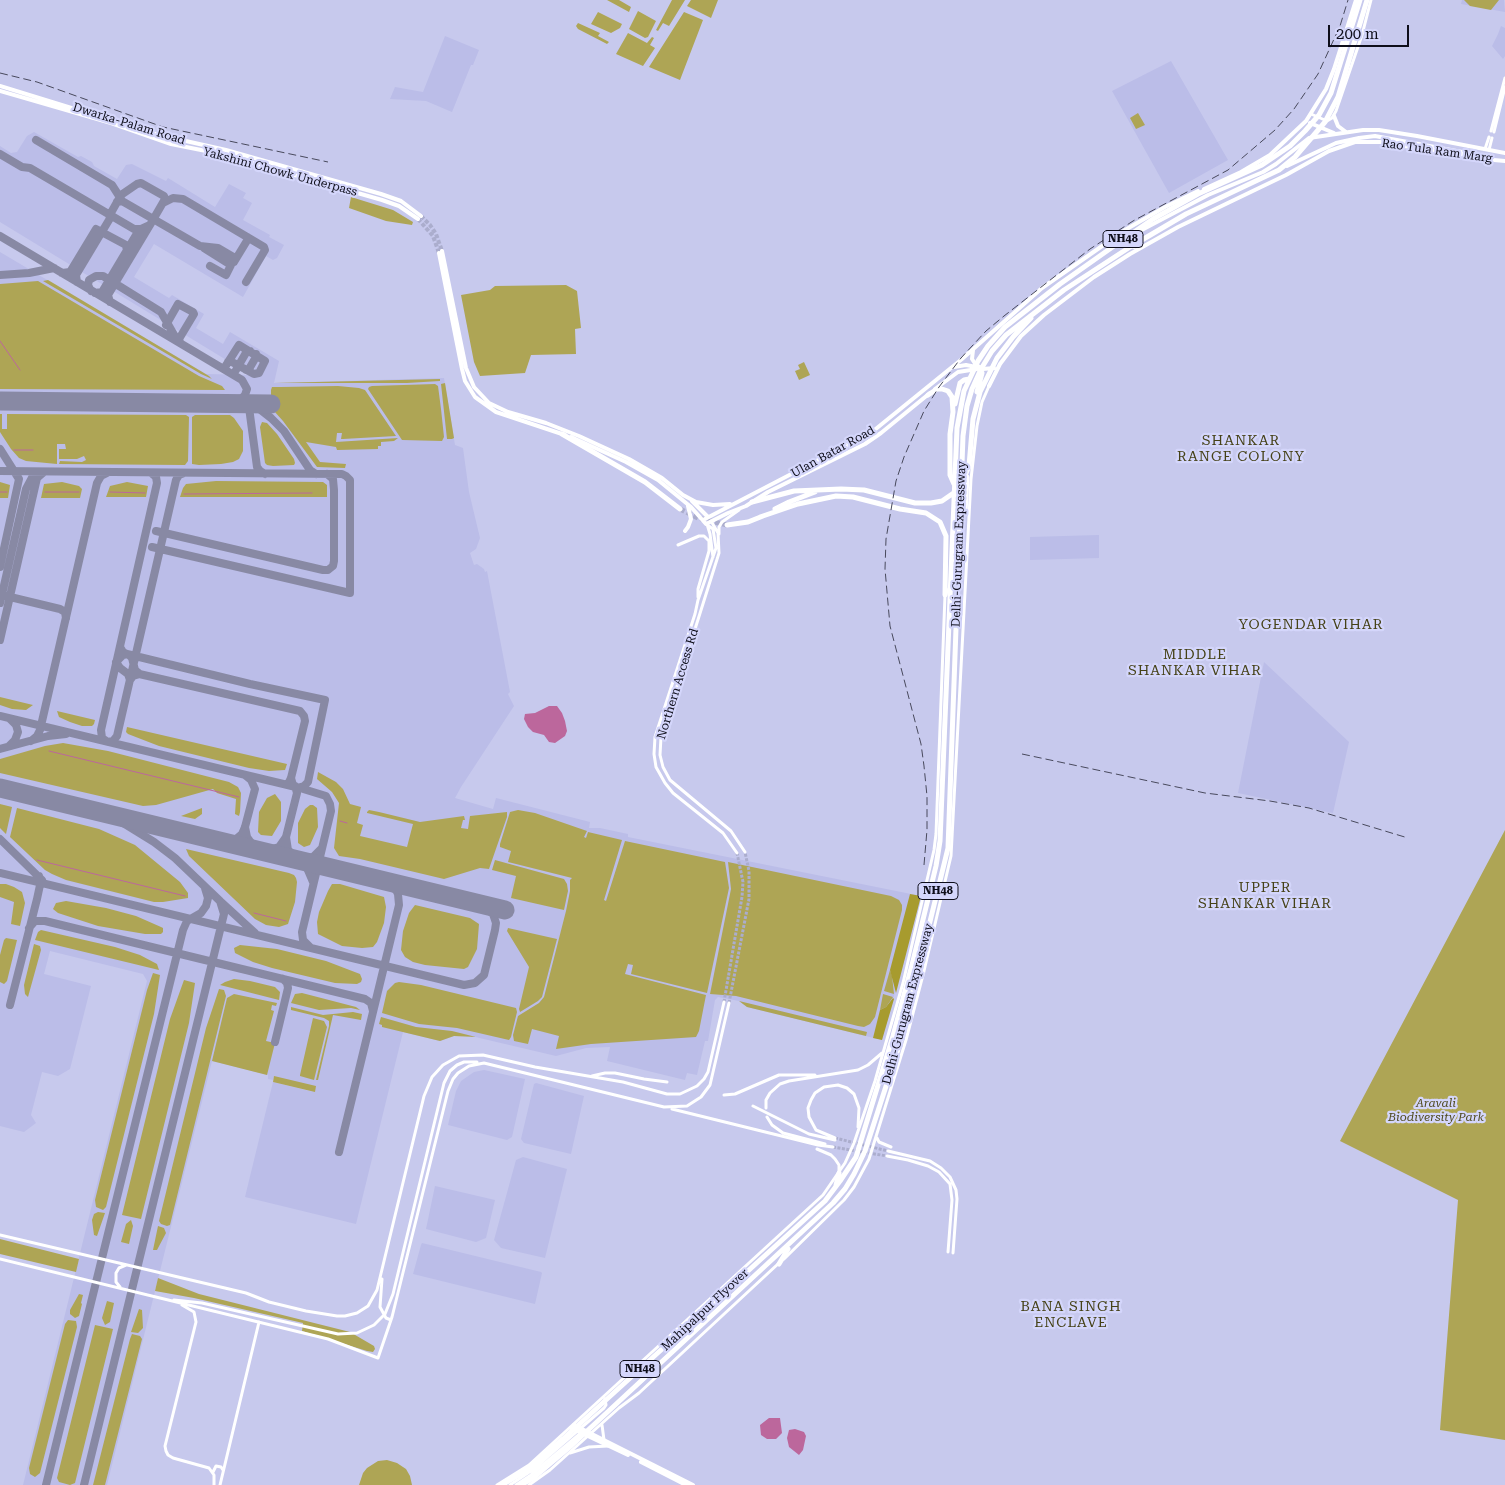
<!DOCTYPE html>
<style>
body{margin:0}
#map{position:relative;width:1505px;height:1485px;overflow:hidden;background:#c7c9ed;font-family:"Roboto Serif",serif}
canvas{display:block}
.scale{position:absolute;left:1328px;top:25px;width:81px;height:22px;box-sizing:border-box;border:2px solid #0e0e1a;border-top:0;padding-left:6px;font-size:15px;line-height:18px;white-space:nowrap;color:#0e0e1a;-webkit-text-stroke:4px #d4d6fb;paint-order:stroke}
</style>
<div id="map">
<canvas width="1505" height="1485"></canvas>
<div class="scale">200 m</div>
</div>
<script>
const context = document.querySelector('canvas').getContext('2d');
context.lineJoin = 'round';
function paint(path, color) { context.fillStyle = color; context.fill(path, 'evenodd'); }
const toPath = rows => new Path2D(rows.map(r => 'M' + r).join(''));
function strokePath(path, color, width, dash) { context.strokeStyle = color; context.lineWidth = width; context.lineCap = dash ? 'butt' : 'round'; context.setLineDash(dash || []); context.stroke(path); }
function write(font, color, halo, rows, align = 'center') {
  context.font = font + ' "Roboto Serif",serif'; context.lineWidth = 4.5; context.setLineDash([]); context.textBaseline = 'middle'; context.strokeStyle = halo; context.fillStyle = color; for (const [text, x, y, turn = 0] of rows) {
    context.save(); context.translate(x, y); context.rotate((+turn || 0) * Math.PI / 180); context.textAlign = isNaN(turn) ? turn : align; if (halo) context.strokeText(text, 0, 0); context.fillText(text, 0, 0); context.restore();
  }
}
paint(toPath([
 [1462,0,1504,0,1505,12,1461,4],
 [1501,26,1505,28,1505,56,1503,59,1492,46,1498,34],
 [445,36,479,50,473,65,471,65,452,112,426,101,390,99,395,87,423,92],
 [1171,61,1228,160,1169,193,1112,91],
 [34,132,78,157,81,156,92,162,94,166,117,179,126,165,132,164,166,181,168,178,215,207,229,184,246,193,243,198,252,203,243,220,270,235,269,237,284,245,277,258,273,260,266,256,243,297,154,244,134,277,169,298,172,295,204,314,196,328,223,344,230,332,279,361,274,383,444,378,455,445,463,448,469,492,480,538,476,549,470,553,474,565,477,564,484,569,485,572,487,571,510,692,508,694,514,706,461,787,455,798,493,809,496,798,590,822,589,828,600,828,628,834,628,837,921,896,882,1040,747,1007,739,1001,718,997,715,1000,708,1041,705,1041,697,1075,687,1073,685,1080,607,1061,610,1047,586,1048,556,1056,471,1036,454,1036,440,1041,403,1032,356,1224,245,1197,273,1082,314,1092,274,1077,273,1080,268,1079,268,1075,212,1061,107,1485,23,1485,147,981,143,974,50,951,44,974,91,986,70,1069,58,1076,42,1072,31,1115,36,1123,24,1132,0,1126,0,252,206,374,251,375,0,222,0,146,11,153,17,152,27,136],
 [1099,535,1099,558,1030,560,1030,537],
 [1264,662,1349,742,1333,813,1238,793],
 [484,1070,525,1079,512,1137,507,1140,448,1125,456,1091,461,1081,474,1072],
 [536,1083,584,1096,571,1154,524,1143,521,1139,534,1084],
 [523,1157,567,1169,545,1258,501,1248,494,1240,516,1160],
 [435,1186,495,1200,486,1238,476,1242,426,1229],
 [422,1243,541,1272,542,1273,535,1304,413,1274,421,1245]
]), '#bbbde8');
paint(toPath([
 [607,0,619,0,631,7,629,12],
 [672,0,685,0,669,26,663,23,658,31,656,30],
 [691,0,718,0,711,18,687,6],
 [1464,0,1499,0,1491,10,1470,6],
 [638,11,656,21,648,37,645,38,629,29],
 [598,12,622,24,620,28,611,33,591,24],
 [684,12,703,20,680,80,649,67],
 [578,23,600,33,598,36,609,42,607,44,578,29,576,26],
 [628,33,647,43,652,37,654,38,650,45,655,48,643,66,616,54],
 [1138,113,1145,125,1136,129,1130,118],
 [351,197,393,210,413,222,412,225,386,221,349,208],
 [48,280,209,376,212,379,201,374,43,281],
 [38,281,199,376,222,386,225,390,0,389,0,284],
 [566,285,577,291,581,328,575,329,576,354,531,355,525,373,480,376,474,362,461,295,490,290,495,286],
 [804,362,810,375,799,380,795,371,800,369,798,365],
 [440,379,440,381,407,383,274,383],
 [445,383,454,438,452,439,447,439,441,384],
 [435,384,438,386,441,409,444,437,442,441,402,440,368,389,369,387,372,386],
 [338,386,359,388,365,390,396,436,343,439,341,439,342,433,337,433,336,442,398,438,394,441,381,442,381,446,378,446,378,449,337,450,336,447,306,442,320,462,346,464,345,468,317,467,283,421,274,411,271,410,271,390,272,387,281,387],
 [0,414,2,414,2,429,7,429,7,414,186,415,189,417,188,461,185,465,59,464,60,461,82,462,86,460,84,456,77,459,59,459,59,449,66,449,65,444,57,444,57,464,26,461,19,458,11,449,0,432],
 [195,415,230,415,234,418,243,431,243,451,239,459,233,462,221,464,199,465,192,464,192,417],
 [262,422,267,423,277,434,294,459,295,463,294,465,273,466,267,465,265,463,260,427],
 [216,481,323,482,327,485,327,497,180,497,183,488,186,484],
 [0,482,10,485,8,498,0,498],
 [62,482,79,486,82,489,80,498,41,498,44,484],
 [127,482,148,486,146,497,106,497,110,486],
 [0,697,33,705,26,710,12,709,0,705],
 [57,711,95,720,94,724,92,726,82,726,70,722,59,717],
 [127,727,287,764,285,770,269,771,249,768,159,746,128,734,126,732],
 [63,743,108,751,229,782,238,787,241,793,240,812,239,816,235,814,236,799,217,793,213,789,156,805,143,806,0,773,0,759,45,746],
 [318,772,336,782,343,789,350,804,361,807,357,823,363,825,360,836,407,847,413,824,367,813,367,812,369,810,379,812,420,822,464,816,465,820,463,820,461,828,468,829,470,816,507,812,507,817,489,869,480,868,444,879,360,859,339,856,334,848,339,803,332,792,317,779],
 [275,794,281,802,281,821,272,836,261,835,258,832,259,812,267,798],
 [0,804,12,807,6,834,0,828],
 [310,805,313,805,317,808,318,827,310,845,304,847,298,843,298,823,305,809],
 [17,808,99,829,135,845,180,882,188,893,188,898,163,902,154,902,66,880,52,874,45,870,10,837],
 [202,808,202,814,195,819,181,816],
 [518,810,535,813,587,831,584,837,586,838,588,832,622,840,604,900,606,901,625,841,725,862,729,888,707,993,631,974,633,965,628,964,625,974,706,995,699,1031,696,1037,591,1044,556,1049,559,1036,532,1029,528,1044,514,1041,513,1035,518,1016,539,1003,544,997,566,911,570,891,570,880,572,878,508,862,511,851,500,847,500,844,510,812],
 [1505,830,1505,1440,1440,1430,1458,1200,1340,1141],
 [186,849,289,873,294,875,296,878,297,882,295,902,288,924,279,927,266,925,255,919,189,856],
 [495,860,564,879,567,884,568,891,564,910,511,898,516,876,492,870],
 [728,862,891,896,899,900,902,905,902,910,875,1017,870,1024,864,1027,858,1026,736,996,710,994,731,889],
 [0,884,6,884,14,887,22,892,25,903,20,926,11,924,14,902,0,897],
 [332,884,340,884,384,897,386,907,384,923,377,942,373,947,362,948,342,946,318,934,317,922,319,912,328,891],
 [66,901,106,908,136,916,161,927,163,928,163,932,161,934,145,934,98,926,58,913,53,909,56,903],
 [415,905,470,918,479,924,477,949,468,967,464,969,425,965,413,962,405,957,401,950,403,931,409,913],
 [508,928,557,939,542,997,538,1001,520,1012,519,1009,529,967,507,931],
 [41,930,115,947,140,955,157,964,159,970,35,940,38,932],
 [6,938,17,940,7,981,4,984,0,982,0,955,4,940],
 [34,944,40,946,41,950,28,997,25,994,24,985],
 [240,945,277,949,326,961,360,974,362,979,361,982,357,984,335,983,272,968,253,962,235,953,234,948],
 [890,970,892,976,894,994,884,991],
 [153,973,160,975,154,1014,106,1207,103,1210,96,1207,95,1200,147,990],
 [234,979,250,981,275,987,280,992,279,1000,220,985,225,982],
 [184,980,195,983,189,1023,141,1219,122,1215,170,1019],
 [399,982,421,985,516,1008,517,1012,511,1037,509,1040,457,1028,419,1024,382,1013,387,991,395,983],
 [219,989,224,990,226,996,170,1225,167,1226,161,1224,159,1221,206,1028],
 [302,993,356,1007,360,1010,351,1008,319,1010,291,1003,295,994],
 [234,994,277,1003,276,1006,272,1005,271,1010,274,1011,266,1041,275,1043,267,1075,212,1061,227,998],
 [883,994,893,997,886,1007,880,1010],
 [739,1001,867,1032,866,1036,747,1007],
 [291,1007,323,1015,353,1012,362,1014,361,1020,333,1015,318,1080,316,1080,329,1026,329,1021,324,1018,291,1010],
 [381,1017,416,1027,452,1031,476,1037,454,1036,440,1041,382,1027,382,1025,379,1024],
 [313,1018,324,1021,327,1027,314,1080,300,1076,300,1075],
 [274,1076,316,1086,315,1092,273,1082],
 [98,1212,105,1213,97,1236,94,1235,92,1220,94,1214],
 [131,1220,133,1226,129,1244,121,1242,126,1224],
 [158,1226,164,1228,166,1233,157,1250,153,1250],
 [0,1239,79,1259,76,1272,0,1254],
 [158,1278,199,1294,350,1332,374,1346,375,1349,373,1352,367,1351,302,1331,303,1323,194,1298,155,1291],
 [79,1294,83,1295,81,1303,82,1304,79,1316,75,1318,70,1314,70,1310],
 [107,1301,114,1303,110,1322,105,1325,102,1318],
 [139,1309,142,1310,143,1328,138,1333,131,1332],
 [68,1320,76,1321,77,1327,40,1473,35,1477,30,1474,29,1468,65,1324],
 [95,1325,113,1329,75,1483,70,1485,59,1482,57,1478],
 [132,1334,140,1336,142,1339,105,1485,93,1485,130,1339],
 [387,1460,397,1463,406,1469,410,1476,412,1485,359,1485,363,1473,367,1468,378,1461]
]), '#aea555');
paint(toPath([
 [910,894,921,896,896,993,890,970],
 [893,998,894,999,882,1040,873,1038,880,1010,886,1007]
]), '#a79b2e');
paint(toPath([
 [549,706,557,706,562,713,565,721,567,731,565,736,555,743,549,742,544,735,533,732,528,727,524,719,525,714,535,713],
 [769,1418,780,1418,782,1433,776,1439,767,1439,761,1435,760,1425],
 [795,1429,804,1432,806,1436,803,1450,799,1455,789,1447,787,1438,789,1430]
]), '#bc679c');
strokePath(toPath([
 [0,341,20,370],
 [14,450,33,450],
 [0,492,7,492],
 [45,492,79,492],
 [110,492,145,493],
 [184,494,312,493],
 [49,751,239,797],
 [340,821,347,823],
 [37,860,185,896],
 [254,913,286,921]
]), '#bc679c', 1);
strokePath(toPath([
 [36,140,112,185,121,199],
 [0,154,22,167,30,168,134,229,140,229],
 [117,202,122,201,200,246,218,248,235,258,234,262,230,263],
 [163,203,173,198,183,199,264,247,265,250,246,282],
 [0,236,242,380,247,389,245,395,239,401,229,403],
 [204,248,231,265,226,275,210,266],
 [234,262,248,239,247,237],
 [62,273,70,272,96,229,126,245,127,251],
 [0,275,29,273,54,268],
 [77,282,76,275,109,220,112,211,121,195,137,184,141,183,164,196,165,199,150,225,139,230,102,292,95,293],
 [91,291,88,285,89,280,96,276,103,276,161,312,177,340],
 [110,302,108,295,150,225],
 [166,325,178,304,193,312,194,314,179,339,180,342],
 [223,368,225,367,239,345,265,361,259,373,254,374,232,362,228,362],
 [236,370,247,351,250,351],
 [246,370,249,369,256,357,256,354],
 [248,400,257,467,260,471,265,474],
 [244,404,257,407,271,418,284,431,310,470,316,474],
 [0,449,19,479,0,567],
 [0,471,342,474,346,476,350,480,350,593,152,547],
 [151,473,156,477,157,483,101,730,102,738,108,742,113,741,117,736,176,480,179,475,184,473],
 [156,531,323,570,328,570,333,566,334,561,334,490,333,479,327,474],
 [6,596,60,609,65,612,66,618],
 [0,603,26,489,34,474],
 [0,640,37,478,44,472],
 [120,647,123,652,129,655,132,658,135,670,140,674,133,676,130,680,128,674,120,668,116,662,123,655,127,654,250,684,325,700,308,782,304,786,298,788,293,785,291,778],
 [135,673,300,711,304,716,305,721,291,778,289,782],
 [0,716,300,788,326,796,330,804,331,811,302,932,303,940,310,947],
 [31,741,37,736,40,730,97,483,101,476,107,473],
 [9,746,15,740,18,732,16,725,10,719],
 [0,749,48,736,66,734],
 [245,827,247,837,255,848,265,851,279,847,286,837,297,793,295,786],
 [286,837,288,850,307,868,313,882],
 [0,839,42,880],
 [220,841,229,841,236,839,242,834,245,827,255,789,251,780,246,776],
 [299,860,313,857,321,849],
 [0,873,464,985,475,983,484,975,495,930,496,923,493,914,482,904],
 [221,902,255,933],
 [29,928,35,921,45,921,365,999,371,1003,373,1011],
 [10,1005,37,899,40,885,39,876],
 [275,1042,288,988,287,983,283,979],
 [339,1152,399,905,398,894,396,890,384,881],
 [46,1485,183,930,187,921,201,913,206,906,208,898,205,888],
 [84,1485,224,914,220,901,175,858,154,842,120,821,84,808]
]), '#8889a4', 8);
strokePath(toPath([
 [0,401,271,404],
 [0,788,505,910]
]), '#8889a4', 19);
strokePath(toPath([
 [724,1002,742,897,743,882,737,853],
 [729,1003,749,899,749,871,745,852],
 [835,1138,888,1151],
 [833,1147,887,1156]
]), '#abadcd', 3, [3, 1.5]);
strokePath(toPath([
 [421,216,430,225,436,234,442,251],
 [418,219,433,236,439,253]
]), '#abadcd', 4, [4, 2]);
strokePath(toPath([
 [680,509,698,518,727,525]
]), '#abadcd', 5, [5, 2.5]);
strokePath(toPath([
 [1311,114,1327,121,1332,118,1336,111,1362,35,1371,0],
 [1491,131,1505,78],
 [1494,132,1505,87],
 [1485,149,1489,137],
 [1489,150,1492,138],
 [711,521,718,533,719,553,661,737,660,755,663,767,670,780,731,831,745,852],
 [706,524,713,529,716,548,698,600,695,614,655,737,654,754,656,767,665,783,673,793,723,833,737,853],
 [707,524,710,534,713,557],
 [719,534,719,527,722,522,739,510],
 [678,545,699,536,704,536,709,541,709,551,698,589,698,597],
 [592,1076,605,1073,615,1073,644,1079,667,1082],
 [724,1095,735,1094,779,1075,815,1075],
 [753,1106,809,1134,835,1140],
 [766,1108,766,1100,770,1093,780,1084,789,1081,858,1070,868,1065,882,1053],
 [672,1109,818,1145,833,1147],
 [767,1117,772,1125,783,1133,825,1144],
 [835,1138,816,1130,809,1117,808,1108,811,1100,815,1093,824,1087,838,1085,847,1088,854,1094,859,1108,858,1127],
 [877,1138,879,1142,891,1147],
 [817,1149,831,1155,835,1159,839,1165,839,1172],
 [888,1151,930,1161,941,1168,950,1177,956,1190,957,1199,953,1253],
 [887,1156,908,1160,928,1166,939,1172,950,1184,952,1200,948,1252],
 [0,1235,246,1293,269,1302,306,1311,337,1316,345,1316,357,1313,368,1306,377,1290,424,1096,432,1077,443,1065,459,1056,483,1055,535,1067,623,1082,667,1094,680,1094,697,1086,704,1079,708,1072,724,1002],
 [0,1259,328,1339,378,1358,392,1317,448,1091,453,1079,458,1073,469,1066,484,1063,664,1107,687,1106,701,1097,710,1085,729,1003],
 [784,1259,844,1200,854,1187,869,1159,906,1040,924,971,951,856,971,479,977,426,982,402,989,386],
 [382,1279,380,1307,386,1318,391,1320],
 [120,1287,116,1282,116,1273,119,1268,126,1265],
 [174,1300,202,1303,338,1334,357,1333,374,1325,385,1314,393,1294,444,1083,450,1071,457,1065,464,1062,477,1062],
 [182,1305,194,1312,196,1322,165,1446,166,1451,168,1455,173,1458,209,1468,214,1475,214,1485],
 [602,1425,604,1440],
 [570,1453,589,1447,608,1446],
 [213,1472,216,1466,221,1467,223,1470],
 [220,1485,259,1322],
 [497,1485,529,1465,823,1195,845,1163,854,1143,875,1081,903,983,934,850,936,834,945,595,950,587],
 [510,1485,531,1471,604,1408,606,1405,605,1399],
 [516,1485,531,1475,582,1432],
 [529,1485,550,1470,619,1408,639,1393,779,1263]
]), '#fff', 3);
strokePath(toPath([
 [0,86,159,135,226,150,381,194,401,201,421,216],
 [0,91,111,123,171,144,221,154,382,200,399,206,418,219],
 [1334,116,1338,126,1346,132],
 [1310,123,1334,133],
 [1287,166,1336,143,1359,138,1375,136,1489,157],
 [1204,189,1241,172,1270,155,1306,121,1326,89,1334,69,1356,0],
 [1125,230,1134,247],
 [1136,233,1208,195,1263,172,1276,164,1309,138,1363,130,1379,130,1417,136,1505,153],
 [442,251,466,368,474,387,489,403,508,412,546,423,579,436,629,459,662,478,683,495,696,502,713,505,730,504],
 [439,253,462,369,465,381,475,397,496,412,565,435],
 [973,350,972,359,976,365,983,369,994,368],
 [954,367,966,365,976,367],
 [989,386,1000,364,1021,336,1044,315,1094,277,1130,254,1178,227,1286,175,1329,151,1355,142,1382,142,1472,158,1505,161],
 [935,389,958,372,977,369],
 [571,437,626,462,658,480,691,507,706,524,728,513,746,506,768,492,865,444,881,433,930,393],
 [692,501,708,517],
 [703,520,872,432,962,359,1042,288,1125,230,1165,207,1198,191],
 [685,531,688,527,691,519,688,506],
 [574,1425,693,1485],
 [571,1428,628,1455],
 [641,1462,686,1485]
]), '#fff', 4);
strokePath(toPath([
 [977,392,982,373],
 [928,395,937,389,942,389,948,391,952,397,953,412,950,434,950,475,954,484],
 [955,404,960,383,964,380,969,379],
 [562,434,645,482,680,509],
 [961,485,969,466,973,419,980,392,997,358,1013,337,1031,318],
 [752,502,794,491,841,489,864,490,915,503,931,503,942,501,955,492],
 [775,509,789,502,815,492],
 [960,516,965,513,967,477],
 [760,517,798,504,836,496,853,497,900,509,926,513,940,522,946,536,945,595],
 [727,525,748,522,763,516],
 [836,1185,839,1173],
 [779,1264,788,1249],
 [502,1485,527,1470,563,1439,825,1201,840,1181,856,1157,893,1036,912,965,936,866,940,841,957,428,964,391,978,361,988,346,1005,327,1060,284,1121,241,1153,219,1198,194,1262,165,1290,146,1305,131,1319,115,1331,93,1360,0],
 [521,1485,533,1478,572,1445,833,1203,845,1189,854,1174,865,1151,901,1040,948,848,963,436,967,406,972,389,981,369,992,351,1006,335,1064,290,1130,247,1186,214,1279,170,1295,157,1325,122,1338,97,1367,0]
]), '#fff', 5);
strokePath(toPath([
 [0,73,37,82,163,127,328,162],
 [1022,754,1205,793,1270,801,1309,808,1408,838],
 [924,865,927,830,927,796,924,766,921,744,890,626,885,569,886,539,896,481,904,457,924,411,939,387,961,358,986,331,1004,316,1090,249,1133,221,1228,170,1275,130,1294,109,1318,74,1340,26,1348,0]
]), '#48495c', 1, [8, 4]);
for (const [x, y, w] of [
 [1123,239,40],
 [938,891,40],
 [640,1369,40]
]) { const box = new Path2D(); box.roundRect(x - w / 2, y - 8.5, w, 17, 4); context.fillStyle = '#d4d6fb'; context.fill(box); strokePath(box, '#0e0e1a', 1); }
write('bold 11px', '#0e0e1a', null, [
 ["NH48",1123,239],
 ["NH48",938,891],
 ["NH48",640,1369]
]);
write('12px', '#0e0e1a', '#d4d6fb', [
 ["Dwarka-Palam Road",129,124,17],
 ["Rao Tula Ram Marg",1437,151,8],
 ["Yakshini Chowk Underpass",280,172,15],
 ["Ulan Batar Road",833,452,-29],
 ["Delhi-Gurugram Expressway",959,544,-88],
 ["Northern Access Rd",678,684,-73],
 ["Delhi-Gurugram Expressway",908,1004,-75],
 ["Mahipalpur Flyover",705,1310,-43]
]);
write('italic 12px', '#504b20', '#d4d6fb', [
 ["Aravali",1436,1103],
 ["Biodiversity Park",1436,1117]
]);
context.letterSpacing = '1px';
write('14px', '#454117', '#d4d6fb', [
 ["SHANKAR",1241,441],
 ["RANGE COLONY",1241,457],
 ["YOGENDAR VIHAR",1311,625],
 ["MIDDLE",1195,655],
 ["SHANKAR VIHAR",1195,671],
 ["UPPER",1265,888],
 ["SHANKAR VIHAR",1265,904],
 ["BANA SINGH",1071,1307],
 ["ENCLAVE",1071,1323]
]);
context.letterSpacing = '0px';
</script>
